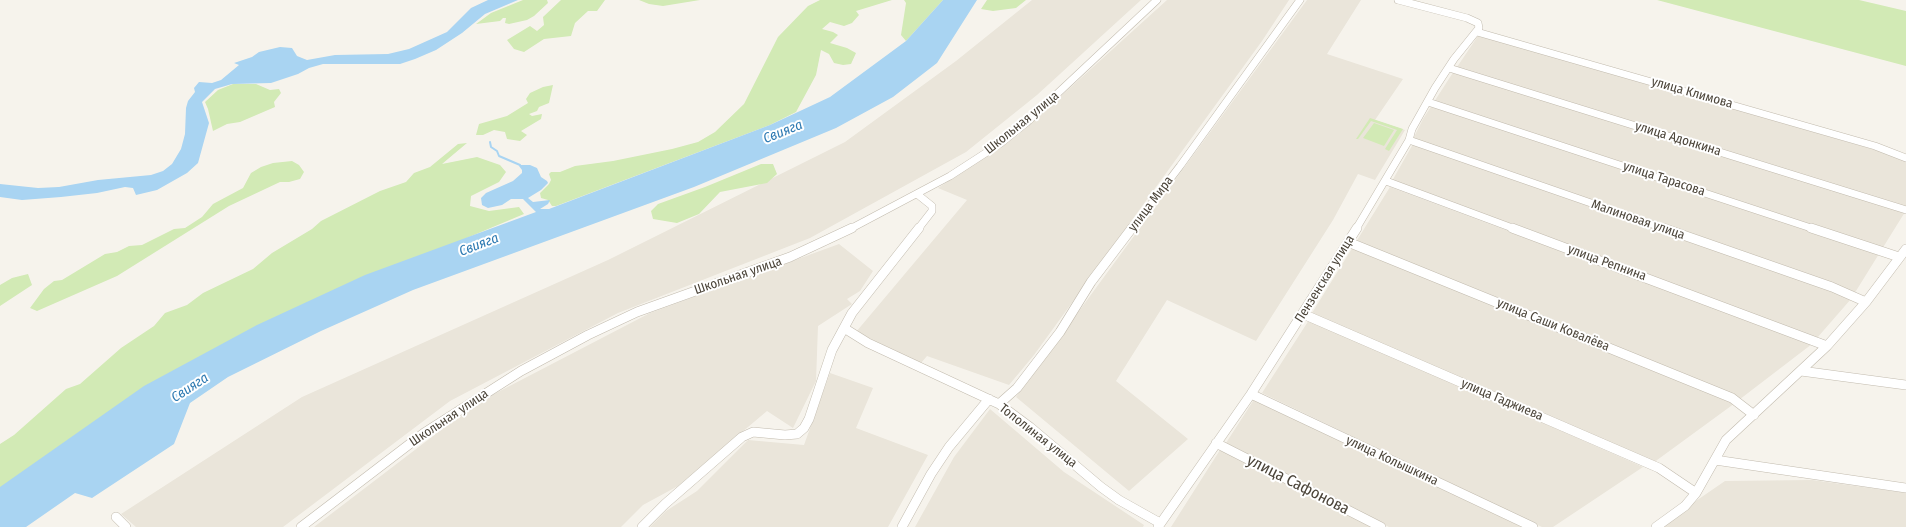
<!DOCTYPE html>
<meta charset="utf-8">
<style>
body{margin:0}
canvas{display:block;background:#f6f3ec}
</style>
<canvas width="1906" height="527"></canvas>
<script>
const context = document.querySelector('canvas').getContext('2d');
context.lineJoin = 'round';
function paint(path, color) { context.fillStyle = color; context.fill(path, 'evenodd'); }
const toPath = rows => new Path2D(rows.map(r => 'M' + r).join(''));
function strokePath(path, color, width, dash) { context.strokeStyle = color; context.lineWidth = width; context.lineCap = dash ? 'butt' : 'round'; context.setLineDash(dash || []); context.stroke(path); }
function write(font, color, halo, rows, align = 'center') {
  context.font = font + ' "Fira Sans Condensed",sans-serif'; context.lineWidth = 4; context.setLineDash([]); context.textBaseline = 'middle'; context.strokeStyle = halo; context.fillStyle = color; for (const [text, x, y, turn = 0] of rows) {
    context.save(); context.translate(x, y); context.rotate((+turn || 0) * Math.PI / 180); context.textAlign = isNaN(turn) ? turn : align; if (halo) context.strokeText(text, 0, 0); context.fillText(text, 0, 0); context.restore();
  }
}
paint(toPath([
 [1032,0,1141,0,1037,95,966,152,810,238,618,313,450,401,283,527,136,527,121,514,302,397,608,260,845,142,956,61],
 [1167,0,1289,0,1262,41,1034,355,1009,385,927,356,921,363,856,332,967,200,938,188,1018,135],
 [1307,0,1361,0,1327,54,1403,79,1375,120,1405,130,1375,180,1358,174,1333,220,1256,341,1167,300,1116,381,1188,439,1129,491,1016,397],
 [1482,35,1899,157,1906,162,1906,209,1457,67,1478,36],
 [1454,71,1905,212,1851,299,1817,338,1392,181,1413,144,1413,139,1423,119],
 [1390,187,1812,344,1731,406,1653,463,1312,313],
 [839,244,873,271,860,291,847,299,852,304,818,326,816,381,793,428,767,411,678,486,643,505,621,527,314,527,475,404,650,313],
 [1309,320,1643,467,1553,527,1542,527,1262,393],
 [830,373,873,388,856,428,928,455,888,527,650,527,666,511,697,491,748,440,804,445],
 [1255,398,1522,527,1389,527,1226,443],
 [990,409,1064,472,1144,525,1143,527,915,527,954,457],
 [1220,450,1374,527,1171,527],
 [1812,480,1906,493,1906,527,1658,527,1725,481]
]), '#eae5da');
paint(toPath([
 [523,0,547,0,548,3,534,16,527,20,509,24,505,23,506,18,503,18,500,21,476,24,491,13],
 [561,0,605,0,597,11,588,11,575,23,571,36,544,39,524,52,514,49,507,40,530,26,537,31,544,25,543,17],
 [639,0,700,0,663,6,649,4],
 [820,0,892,0,856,11,859,15,852,23,844,26,830,22,822,29,833,32,838,35,830,43,847,48,856,53,851,64,843,65,834,63,829,54,821,50,816,75,796,112,770,125,556,206,552,206,548,200,541,198,540,193,549,184,551,180,549,174,551,172,560,172,575,166,613,161,672,149,698,142,715,132,744,104,778,37,808,6],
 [904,0,943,0,906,41,901,35,906,3],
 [987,0,1026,0,1016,8,993,11,981,9],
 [1657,0,1859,0,1906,11,1906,66],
 [233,84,256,84,270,90,279,89,281,93,274,102,275,107,240,122,227,124,213,131,208,109,205,102,218,90],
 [553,85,549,103,539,107,537,111,529,114,532,116,542,114,541,119,521,131,527,135,520,141,507,139,505,132,494,130,483,135,476,135,479,124,507,116,528,103,526,99,530,93,543,87],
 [1370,118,1403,129,1389,151,1385,149,1397,130,1371,121,1358,139,1356,139],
 [1374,123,1394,130,1384,146,1363,138],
 [467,143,442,164,477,157,500,165,506,172,499,182,471,196,470,206,489,211,519,207,524,214,314,302,0,493,0,444,14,435,66,389,80,384,121,348,154,326,165,313,187,305,203,293,253,269,272,253,312,229,321,221,380,191,406,182,414,173,430,167,458,144],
 [292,161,299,165,304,172,300,179,289,182,280,182,229,206,117,276,37,311,30,308,44,289,54,281,62,280,105,254,117,252,129,246,142,245,174,229,185,228,202,217,213,204,243,188,251,173,261,167,273,163],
 [761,164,773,164,777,174,767,183,720,192,699,214,677,223,653,219,651,211,658,204,705,187],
 [28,274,32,285,0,306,0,285,12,278]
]), '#d2eab5');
paint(toPath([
 [488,0,518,0,485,14,462,33,436,50,415,59,400,64,323,64,309,68,298,74,271,83,232,84,215,89,202,102,209,123,198,163,187,173,157,190,136,195,133,188,125,187,97,193,61,197,22,200,0,197,0,184,38,188,59,187,98,180,151,175,163,171,172,164,181,149,185,134,186,108,188,101,195,92,194,88,199,82,212,83,221,80,239,65,234,63,252,57,259,52,280,47,292,48,297,56,307,60,335,55,388,54,409,49,447,32,471,8],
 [943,0,977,0,937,63,893,97,836,128,694,187,413,290,321,331,228,377,190,403,174,444,92,498,75,493,26,527,0,527,0,487,144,386,257,325,365,275,536,212,523,199,511,199,502,205,488,208,482,205,481,198,486,193,513,181,522,173,522,170,519,166,520,165,530,165,537,168,541,177,547,181,548,183,541,190,528,198,533,202,550,200,548,204,540,209,549,209,770,125,830,97,906,41]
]), '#a9d4f2');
strokePath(toPath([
 [490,142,491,147,497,151,499,156,520,165]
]), '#a9d4f2', 2);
const streetFar1 = toPath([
 [1477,32,1875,146,1906,158],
 [1449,68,1906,210],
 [1428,102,1814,229],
 [1409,140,1666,229],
 [1386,181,1515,229],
 [917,194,932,206,932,211,918,229],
 [850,229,950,176,1001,143,1026,123,1157,0],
 [1132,229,1180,166,1300,0],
 [1356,229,1409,140,1412,129,1435,88,1454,59,1479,28,1478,23,1467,18,1398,0]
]);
const street = toPath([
 [1512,228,1827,346],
 [1663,228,1832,287,1866,302],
 [1811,228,1899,257],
 [1348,242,1732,398,1754,415],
 [1303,314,1659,468,1696,493],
 [844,328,868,343,999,404,1030,427,1101,487,1119,500,1160,523],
 [1801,371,1906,385],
 [1251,394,1533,527],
 [999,404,1017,388,1060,332,1091,282,1132,228],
 [1216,443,1381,527],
 [1715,460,1906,488],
 [116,517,126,527],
 [301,527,424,433,521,371,588,335,637,312,790,257,852,228],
 [642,527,665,504,742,437,753,432,785,435,797,434,804,428,809,419,832,350,852,313,919,228],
 [902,527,931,474,949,447,989,399],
 [1158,527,1251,394,1357,228],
 [1656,527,1685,506,1696,493,1726,440,1827,346,1866,302,1906,249]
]);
strokePath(streetFar1, '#c2bbae', 8);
strokePath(street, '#c2bbae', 10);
strokePath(streetFar1, '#fff', 7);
strokePath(street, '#fff', 9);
write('13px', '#4b4439', '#fff', [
 ["улица Климова",1692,93,16],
 ["Школьная улица",1022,123,-39],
 ["улица Адонкина",1678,139,17],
 ["улица Тарасова",1664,179,18],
 ["улица Мира",1151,204,-53],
 ["Малиновая улица",1638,220,19],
 ["улица Репнина",1607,263,20],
 ["Школьная улица",738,276,-19],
 ["Пензенская улица",1325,279,-58],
 ["улица Саши Ковалёва",1553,325,22],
 ["улица Гаджиева",1502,400,23],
 ["Школьная улица",449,418,-34],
 ["Тополиная улица",1038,436,38],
 ["улица Колышкина",1392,461,25]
]);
write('italic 14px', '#2e7ab2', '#fff', [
 ["Свияга",783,132,-22],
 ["Свияга",479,245,-21],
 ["Свияга",190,388,-33]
]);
write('16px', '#4b4439', '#fff', [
 ["улица Сафонова",1298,485,27]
]);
</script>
